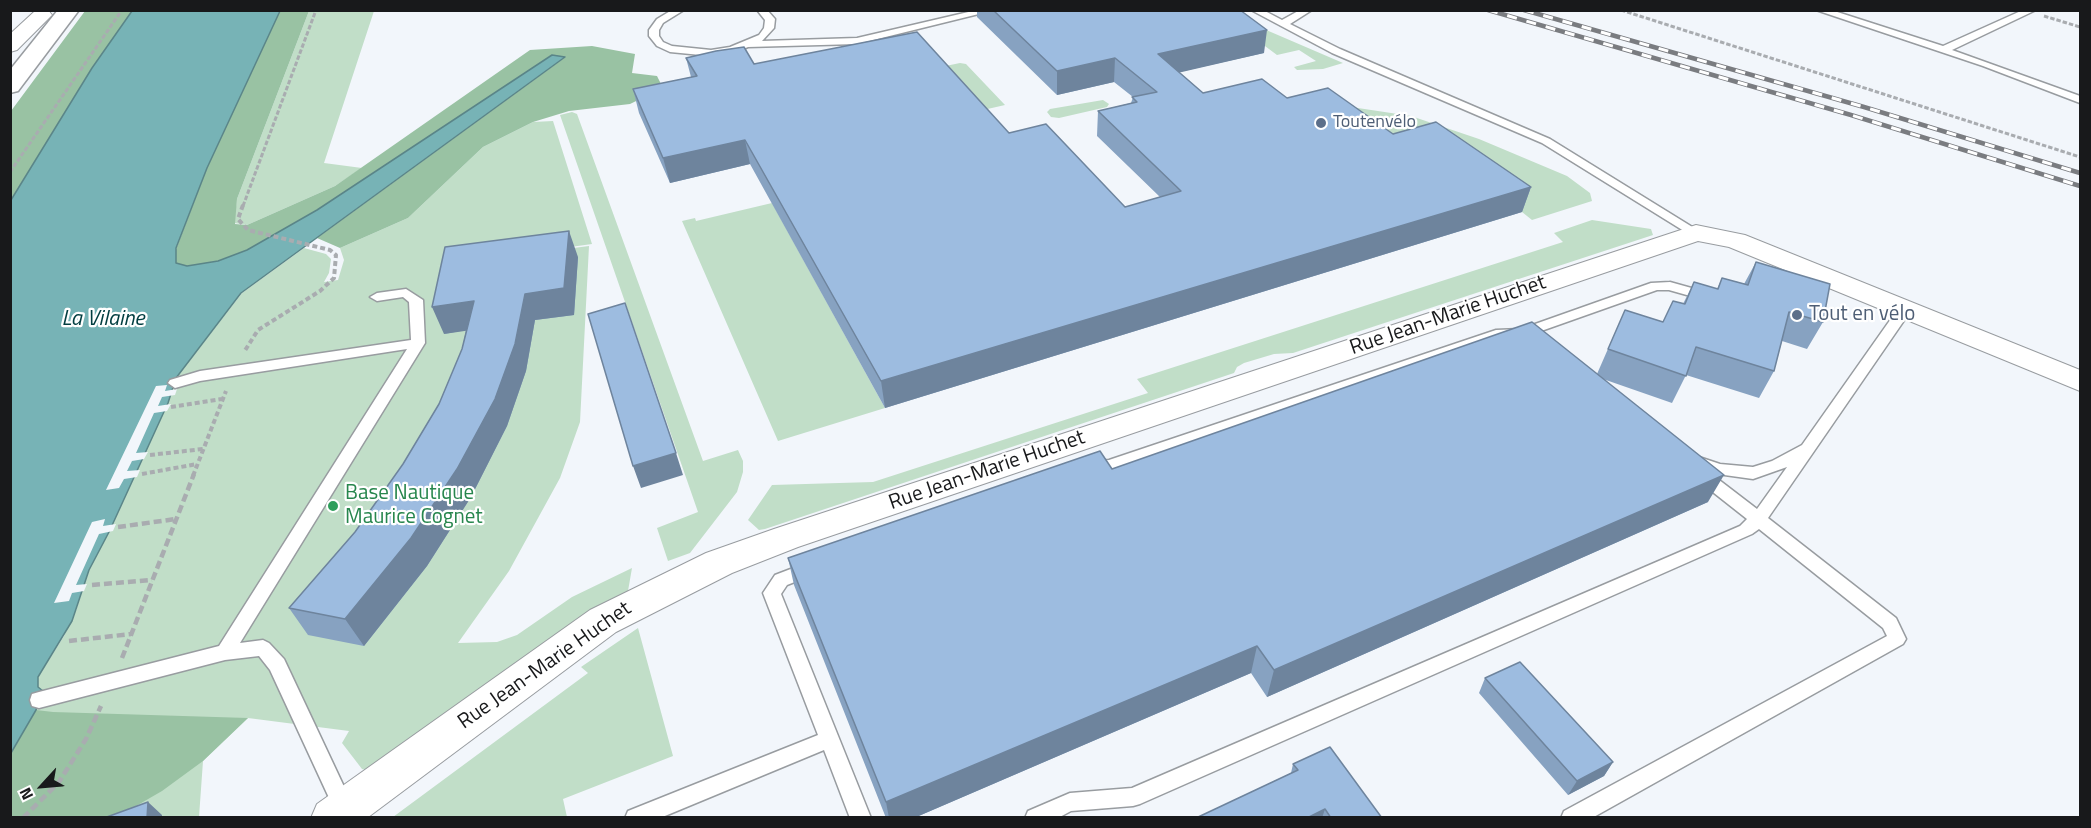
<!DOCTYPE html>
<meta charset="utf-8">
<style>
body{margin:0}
#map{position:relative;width:2091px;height:828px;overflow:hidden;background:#f2f6fb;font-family:"Titillium Web",sans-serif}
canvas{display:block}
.frame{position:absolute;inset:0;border:12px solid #18191b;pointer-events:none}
.north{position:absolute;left:12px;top:756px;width:60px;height:60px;-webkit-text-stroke:4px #fff;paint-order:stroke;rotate:244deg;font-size:16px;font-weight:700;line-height:24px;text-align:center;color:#18191b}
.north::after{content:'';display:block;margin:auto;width:21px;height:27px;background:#18191b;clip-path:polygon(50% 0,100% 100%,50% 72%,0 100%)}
</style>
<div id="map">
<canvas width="2091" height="828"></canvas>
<div class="frame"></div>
<div class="north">N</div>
</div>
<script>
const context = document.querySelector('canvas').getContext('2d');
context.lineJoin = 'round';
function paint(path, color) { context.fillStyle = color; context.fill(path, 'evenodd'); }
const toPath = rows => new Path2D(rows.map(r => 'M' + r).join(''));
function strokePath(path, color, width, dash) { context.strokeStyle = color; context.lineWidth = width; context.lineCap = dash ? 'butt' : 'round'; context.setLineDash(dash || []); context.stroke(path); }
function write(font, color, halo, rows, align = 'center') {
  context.font = font + ' "Titillium Web",sans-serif'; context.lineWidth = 4.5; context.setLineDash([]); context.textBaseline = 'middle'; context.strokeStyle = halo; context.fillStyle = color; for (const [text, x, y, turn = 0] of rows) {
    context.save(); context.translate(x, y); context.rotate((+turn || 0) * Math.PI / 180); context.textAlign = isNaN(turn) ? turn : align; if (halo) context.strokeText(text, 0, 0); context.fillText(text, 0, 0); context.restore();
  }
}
paint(toPath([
 [309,11,374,11,324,163,362,168,335,186,247,225,234,223,237,199],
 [1218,11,1222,11,1343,63,1323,69,1297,70,1294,67,1316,61,1299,50,1277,55],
 [960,63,966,64,1005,105,970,113,931,69],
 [1103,100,1109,104,1107,107,1059,118,1051,117,1047,112,1050,109],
 [1338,105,1411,116,1479,139,1567,176,1590,193,1592,201,1532,220,1522,212,1397,156],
 [572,112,577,114,703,461,738,450,743,461,743,472,737,492,690,553,668,561,657,528,698,512,560,115],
 [553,121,592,244,434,266,589,246,580,422,560,478,509,571,458,643,497,642,517,635,572,597,632,568,628,591,366,770,362,769,342,743,349,731,248,718,203,761,199,817,11,818,11,753,36,710,43,691,38,687,38,677,64,636,77,608,78,596,89,570,109,532,168,403,176,378,242,293,304,248,326,254,331,259,329,273,324,282,338,280,344,260,340,248,408,218,483,147,533,122],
 [772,203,885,408,778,441,682,221,695,218,696,221],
 [1592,220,1651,229,1653,235,1293,353,1274,354,1244,363,1237,367,1234,373,765,529,759,530,748,520,772,485,873,482,1148,393,1137,379,1563,242,1554,233],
 [638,628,673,756,563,799,567,817,393,817,588,673,581,667]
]), '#c1dec8');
paint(toPath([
 [85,11,132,11,92,68,11,200,11,111],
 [280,11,309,11,237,199,235,224,247,225,335,186,530,50,592,46,635,54,632,73,657,76,663,88,630,104,569,111,533,122,483,147,408,218,340,248,317,238,564,58,552,55,317,210,247,250,218,261,187,266,176,263,176,249,207,168],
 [36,710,53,712,248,718,203,761,162,791,117,817,11,818,11,754]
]), '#99c2a3');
const water = toPath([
 [132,11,280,11,207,168,176,248,176,263,187,266,218,261,247,250,317,210,552,55,565,57,241,293,176,378,168,403,109,532,89,570,72,621,38,677,38,687,43,691,36,710,11,753,11,200,92,68,132,11]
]);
paint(water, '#77b3b6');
strokePath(water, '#5a8588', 1.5);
paint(toPath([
 [167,385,165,391,177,389,175,395,162,397,158,406,171,404,167,411,154,413,136,453,148,452,144,459,132,461,127,471,140,470,137,477,124,479,119,488,106,490,156,386],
 [105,519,103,526,116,524,113,531,99,534,76,585,87,584,84,591,72,593,69,601,54,603,92,522]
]), '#f2f6fb');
const service = toPath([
 [672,10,684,10,663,23,659,30,659,36,663,42,672,46,711,50,730,47,759,35,764,28,765,20,757,10,767,10,775,19,774,28,762,41,857,38,977,10,995,10,857,44,748,47,736,52,711,56,670,52,657,46,649,36,649,30,657,19,672,10],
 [1251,10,1263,10,1282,20,1300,10,1312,10,1290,24,1340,49,1550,139,1702,233,1696,237,1692,236,1542,143,1332,53,1251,10],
 [1816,10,1831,10,1943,46,2023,10,2036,10,1952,50,2080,96,2080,103,1983,66,1816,10],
 [1670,282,1713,294,1715,297,1708,301,1669,290,1657,290,1527,336,1502,337,1116,470,1091,472,1085,470,1083,466,1085,462,1109,460,1496,330,1521,329,1651,283,1670,282],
 [406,289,423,300,425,343,240,643,263,640,269,643,284,659,354,808,351,815,344,818,337,815,270,670,259,656,225,660,39,708,32,706,30,700,32,694,39,692,219,646,407,349,200,381,175,388,168,383,170,380,200,371,411,340,409,302,403,297,377,301,370,297,377,293,406,289],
 [1905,305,1912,309,1768,518,1896,618,1906,639,1903,644,1592,818,1561,818,1564,811,1887,636,1883,628,1759,529,1752,534,1140,804,1133,806,1071,811,1058,818,1025,818,1028,811,1070,793,1132,788,1740,526,1747,519,1695,478,1693,474,1699,469,1691,463,1693,459,1699,457,1720,464,1753,467,1772,461,1802,445,1900,306,1905,305],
 [1787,467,1757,509,1710,473,1753,479,1787,467],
 [809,562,815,564,818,569,815,574,787,585,781,594,871,818,850,818,824,750,660,818,625,818,628,811,818,735,763,593,775,575,809,562]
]);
const minor = toPath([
 [35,11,48,10,52,15,17,50,10,52,10,34,35,11],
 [1696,225,1745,235,2080,370,2080,391,1729,247,1698,241,798,547,732,573,616,632,367,818,311,818,317,804,590,610,706,553,774,529,1696,225]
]);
const primary = toPath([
 [58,10,79,10,18,91,10,93,10,70,58,10]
]);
strokePath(service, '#989ca0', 3);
strokePath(minor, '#989ca0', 2);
strokePath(primary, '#989ca0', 3);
strokePath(toPath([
 [1621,10,2080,157],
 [2044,16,2080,27],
 [10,172,122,10],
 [243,206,316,10]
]), '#a9acb0', 3, [4.5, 2]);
strokePath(toPath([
 [243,205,238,219,248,230,330,250,336,255,334,278,320,291,258,330,244,352],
 [171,407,222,399],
 [150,455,203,449],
 [142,474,197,464],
 [193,476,226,391]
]), '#a9acb0', 4, [5, 3]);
strokePath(toPath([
 [118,527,176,519],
 [92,585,152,580],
 [69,641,131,634],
 [122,658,194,474],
 [23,818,59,782,86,739,101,706]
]), '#a9acb0', 4.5, [8, 4]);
paint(service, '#fff');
paint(minor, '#fff');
paint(primary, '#fff');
const rail = toPath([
 [1488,10,1851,115,2080,186],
 [1524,10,1864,107,2080,173]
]);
strokePath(rail, '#7a7c80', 4.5);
strokePath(rail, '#fff', 3, [10]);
paint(toPath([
 [977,10,1240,10,1264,53,1179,72,1203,93,1287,98,1393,134,1531,187,1522,212,885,408,750,164,670,183,639,113,633,89,691,77,686,58,754,64,1009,133,1125,207,1160,197,1097,136,1098,111,1131,103,1133,97,1114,82,1057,95,977,17],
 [578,257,574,315,535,320,526,371,507,426,471,497,427,566,364,646,308,635,289,608,355,532,403,464,439,404,462,349,466,330,444,334],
 [1756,262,1823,322,1807,349,1782,341,1774,371,1759,398,1686,375,1672,403,1603,379,1708,502,1267,697,1251,673,914,818,886,818,794,585,788,558,1112,469,1597,374,1625,310,1663,322,1683,304,1694,282,1717,289,1722,278,1744,284],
 [1485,678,1613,762,1604,776,1568,795,1479,693],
 [1293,764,1382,818,1196,818,1291,773]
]), '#87a2c1');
paint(toPath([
 [1267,30,1264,53,1156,78,1158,54],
 [1115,58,1114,82,1057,95,1057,71],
 [745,140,750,164,670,183,663,158],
 [1531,187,1522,212,885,408,881,381],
 [569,231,578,257,574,315,535,320,526,371,507,426,471,497,427,566,364,646,345,619,525,294],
 [474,301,485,328,444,334,432,307],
 [676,453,683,475,641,488,633,466],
 [1724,475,1708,502,1267,697,1274,670],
 [1257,646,1251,673,914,818,889,818,886,802],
 [1613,762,1604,776,1568,795,1577,781],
 [148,802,162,815,162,818,147,818],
 [1325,809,1322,818,1307,818]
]), '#6e849d');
const building = toPath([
 [993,10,1240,10,1267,30,1158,54,1203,93,1262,79,1287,98,1328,88,1393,134,1436,122,1531,187,881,381,745,140,663,158,633,89,697,76,686,58,716,51,744,47,754,64,917,32,1009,133,1046,124,1125,207,1181,191,1098,111,1137,102,1132,97,1157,92,1115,58,1057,71,993,10],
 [569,231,564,288,525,294,515,344,495,399,457,469,411,538,345,619,289,608,355,532,403,464,439,404,462,349,474,301,432,307,445,247,569,231],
 [1756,262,1830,284,1823,322,1789,312,1774,371,1696,347,1686,376,1608,349,1625,310,1663,322,1673,301,1685,304,1694,282,1718,289,1722,278,1748,285,1756,262],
 [625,303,676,453,633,466,588,314,625,303],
 [1532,322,1724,475,1274,670,1257,646,886,802,788,558,1100,451,1112,469,1532,322],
 [1520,662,1613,762,1577,781,1485,678,1520,662],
 [1330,747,1382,818,1331,818,1325,809,1307,818,1196,818,1298,770,1293,764,1330,747],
 [148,802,147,818,104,818,148,802]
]);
paint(building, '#9dbce0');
strokePath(building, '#6e849d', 1.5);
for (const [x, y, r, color] of [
 [1321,123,6,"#5c6f8a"],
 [1797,315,6,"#5c6f8a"],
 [333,506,6,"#2e9e5b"]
]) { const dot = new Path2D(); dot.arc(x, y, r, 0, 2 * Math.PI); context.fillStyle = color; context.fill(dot); strokePath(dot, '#fff', 2); }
write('18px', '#4e5e75', '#fff', [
 ["Toutenvélo",1333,123]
], 'left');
write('21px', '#4e5e75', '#fff', [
 ["Tout en vélo",1809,315]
], 'left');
write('21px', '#18191b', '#fff', [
 ["Rue Jean-Marie Huchet",1448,316,-19],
 ["Rue Jean-Marie Huchet",987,471,-19],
 ["Rue Jean-Marie Huchet",545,666,-35]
]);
write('21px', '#27864d', '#fff', [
 ["Base Nautique",345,494],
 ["Maurice Cognet",345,518]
], 'left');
write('italic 22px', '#013d40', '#fff', [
 ["La Vilaine",103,320]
]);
</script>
